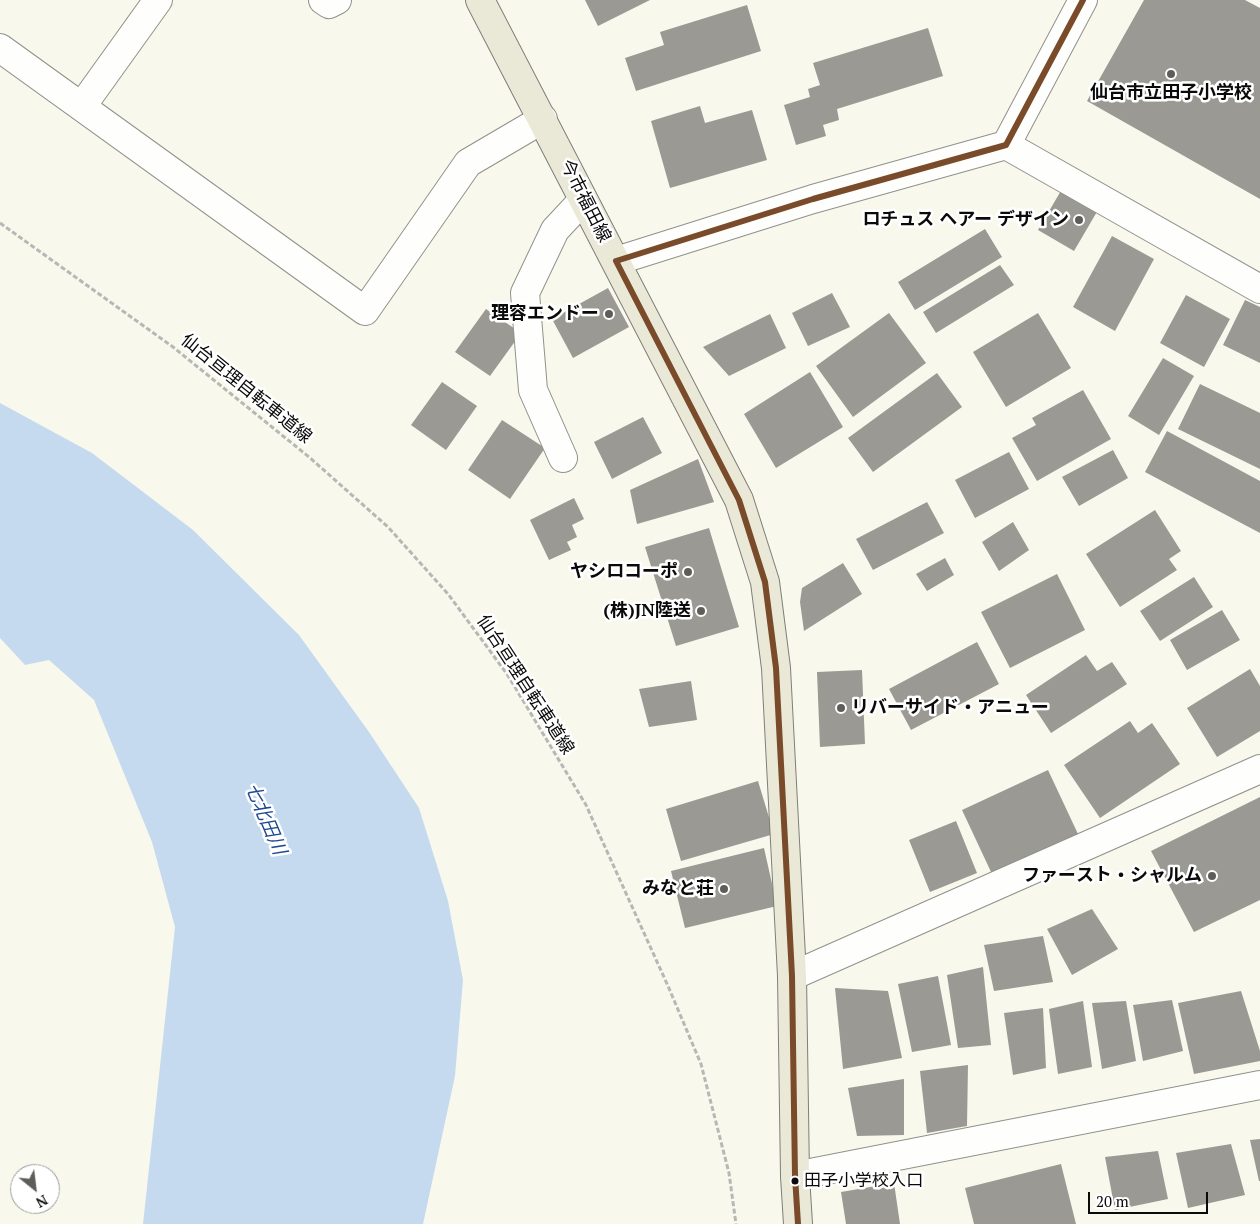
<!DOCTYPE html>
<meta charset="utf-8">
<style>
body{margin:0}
#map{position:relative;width:1260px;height:1224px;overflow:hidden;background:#f8f8ed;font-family:"PT Serif",serif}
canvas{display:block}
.north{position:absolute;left:10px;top:1164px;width:50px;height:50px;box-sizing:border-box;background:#fff;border:1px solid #9d9d9d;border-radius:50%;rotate:151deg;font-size:14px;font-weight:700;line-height:20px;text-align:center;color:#0a0a0a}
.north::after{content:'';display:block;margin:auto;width:18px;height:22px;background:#5d5d59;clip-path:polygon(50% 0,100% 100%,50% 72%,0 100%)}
.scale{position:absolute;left:1088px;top:1192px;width:120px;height:22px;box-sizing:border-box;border:2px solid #0a0a0a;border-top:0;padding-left:6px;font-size:15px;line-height:18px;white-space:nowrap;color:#0a0a0a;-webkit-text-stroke:4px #fff;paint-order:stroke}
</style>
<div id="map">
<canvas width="1260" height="1224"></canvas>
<div class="north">N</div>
<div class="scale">20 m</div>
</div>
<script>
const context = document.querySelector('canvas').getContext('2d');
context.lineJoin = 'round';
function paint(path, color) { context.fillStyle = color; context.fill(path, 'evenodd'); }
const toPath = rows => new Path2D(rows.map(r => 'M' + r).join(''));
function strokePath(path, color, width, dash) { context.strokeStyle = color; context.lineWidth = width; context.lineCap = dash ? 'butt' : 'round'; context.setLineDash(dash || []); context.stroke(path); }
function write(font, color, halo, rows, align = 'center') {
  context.font = font + ' "PT Serif","Noto Sans JP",serif'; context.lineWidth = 5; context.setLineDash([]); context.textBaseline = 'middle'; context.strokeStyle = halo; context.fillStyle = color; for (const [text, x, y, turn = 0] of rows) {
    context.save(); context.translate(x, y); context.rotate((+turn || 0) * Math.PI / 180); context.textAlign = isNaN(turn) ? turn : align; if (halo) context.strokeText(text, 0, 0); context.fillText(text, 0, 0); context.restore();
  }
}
paint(toPath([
 [0,403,92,453,193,530,299,635,369,732,419,808,448,901,463,980,455,1076,423,1224,143,1224,175,927,152,842,94,700,49,660,25,665,0,638]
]), '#c6daef');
paint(toPath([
 [585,0,650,0,598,26],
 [1144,0,1245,0,1260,8,1260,199,1087,101],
 [747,5,761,51,636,91,625,58,664,45,660,32],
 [928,28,943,76,837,109,839,120,823,125,826,136,796,145,784,105,810,97,808,89,820,85,813,63],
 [700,106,705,123,752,110,767,160,670,188,651,121],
 [1062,189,1098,210,1074,251,1038,230],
 [985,229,1002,257,915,310,898,282],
 [1112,236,1154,259,1115,331,1073,307],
 [1000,265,1014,285,936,333,923,312],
 [608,288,629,327,573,358,552,319],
 [832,293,850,327,808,346,792,313],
 [1186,295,1230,319,1204,367,1160,343],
 [1245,300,1260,307,1260,363,1223,345],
 [486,309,521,333,490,376,455,352],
 [889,313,926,363,853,417,816,366],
 [1038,313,1071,368,1006,407,973,352],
 [770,314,786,348,729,376,703,347],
 [1163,358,1194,376,1159,435,1128,416],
 [810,372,843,427,776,468,744,414],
 [937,373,962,407,873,472,848,438],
 [442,382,477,406,446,450,411,425],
 [1200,384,1260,413,1260,469,1178,429],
 [1083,390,1111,439,1037,481,1012,438,1036,425,1032,418],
 [643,417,662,453,612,479,594,442],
 [502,420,545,448,510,499,468,470],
 [1167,431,1260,481,1260,533,1145,472],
 [1113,450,1128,478,1079,506,1062,477],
 [1009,452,1029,489,975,518,955,480],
 [698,459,714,502,637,524,630,490],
 [574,498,584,519,572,525,577,537,567,542,571,550,549,560,530,520],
 [927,502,944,533,873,570,856,539],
 [1155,510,1181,551,1169,559,1177,570,1120,607,1086,554],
 [1013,522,1029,550,999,571,982,542],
 [709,528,739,627,676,646,645,547],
 [945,558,954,575,927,591,916,574],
 [843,563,862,594,804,631,800,602,802,588],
 [1057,574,1085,630,1010,668,981,612],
 [1194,577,1213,607,1160,641,1140,611],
 [1222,610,1240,640,1187,670,1170,640],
 [977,642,999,684,911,730,889,689],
 [1086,655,1097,671,1112,662,1127,684,1051,733,1026,695],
 [1250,669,1260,686,1260,731,1217,757,1187,708],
 [862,670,865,744,820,747,817,672],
 [691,681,697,720,649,727,639,689],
 [1130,721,1138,733,1152,723,1180,764,1100,818,1064,765],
 [1048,770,1078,834,992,874,962,810],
 [758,781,774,834,681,861,666,809],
 [1260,797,1260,900,1194,932,1151,851],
 [956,821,977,873,930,892,909,840],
 [764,848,777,906,685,928,671,871],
 [1092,909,1118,949,1072,975,1047,929],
 [1043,936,1053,982,994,991,984,945],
 [983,967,991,1045,958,1048,947,975],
 [938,976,951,1045,912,1052,898,984],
 [835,988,888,991,902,1058,843,1069],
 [1241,991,1260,1051,1260,1061,1194,1074,1178,1003],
 [1172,1000,1183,1051,1143,1061,1133,1005],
 [1083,1001,1092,1067,1058,1074,1049,1009],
 [1126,1001,1136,1061,1102,1069,1092,1003],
 [1043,1008,1046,1068,1013,1075,1004,1013],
 [968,1065,967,1126,927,1133,920,1071],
 [904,1079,904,1135,857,1136,848,1088],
 [1260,1139,1260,1181,1259,1181,1250,1140],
 [1231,1144,1245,1195,1188,1208,1176,1153],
 [1158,1151,1168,1199,1115,1210,1105,1157],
 [1061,1164,1076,1224,974,1224,965,1188],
 [894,1183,900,1224,846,1224,841,1192]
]), '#9a9993');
const minor = toPath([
 [323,0,329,4,337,0],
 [0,48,365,311,468,163,543,119],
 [82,106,158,0],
 [1006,145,1083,0],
 [616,261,813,199,1006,145,1260,289],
 [563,458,533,390,525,293,555,230,583,200],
 [792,976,1260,769],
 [795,1176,1260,1085]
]);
const major = toPath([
 [480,0,739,500,765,582,776,668,792,976,795,1176,798,1224]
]);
strokePath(minor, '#91918c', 30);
strokePath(major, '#7e7e7a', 30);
strokePath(toPath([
 [0,223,173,347,309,457,388,527,448,594,507,674,586,805,668,986,701,1064,729,1173,736,1224]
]), '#b7b7b5', 3, [5, 2.5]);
strokePath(minor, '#fefefc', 28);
strokePath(major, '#eae9d8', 28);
strokePath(toPath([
 [798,1224,795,1176,792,976,776,668,765,582,739,500,616,261,813,199,1006,145,1083,0]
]), '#7a4b2a', 6);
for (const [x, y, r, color] of [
 [1171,74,5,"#5d5d59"],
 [1079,220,5,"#5d5d59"],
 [609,314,5,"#5d5d59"],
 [688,572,5,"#5d5d59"],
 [701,611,5,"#5d5d59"],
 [841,708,5,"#5d5d59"],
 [1212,876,5,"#5d5d59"],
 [724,889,5,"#5d5d59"],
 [795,1181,4.5,"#0a0a0a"]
]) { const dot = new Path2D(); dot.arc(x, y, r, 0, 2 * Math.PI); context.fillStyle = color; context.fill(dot); strokePath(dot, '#fff', 2); }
write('17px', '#0a0a0a', '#fff', [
 ["田子小学校入口",804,1181]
], 'left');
write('bold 18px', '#0a0a0a', '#fff', [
 ["仙台市立田子小学校",1171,93,"center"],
 ["ロチュス ヘアー デザイン",1069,220],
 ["理容エンドー",599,314],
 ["ヤシロコーポ",678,572],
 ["(株)JN陸送",691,611],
 ["リバーサイド・アニュー",851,708,"left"],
 ["ファースト・シャルム",1202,876],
 ["みなと荘",714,889]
], 'right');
write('18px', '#0a0a0a', '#fff', [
 ["今市福田線",585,201,63],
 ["仙台亘理自転車道線",246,389,39],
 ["仙台亘理自転車道線",525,685,57]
]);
write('italic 19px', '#1e4a90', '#fff', [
 ["七北田川",265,819,67]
]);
</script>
